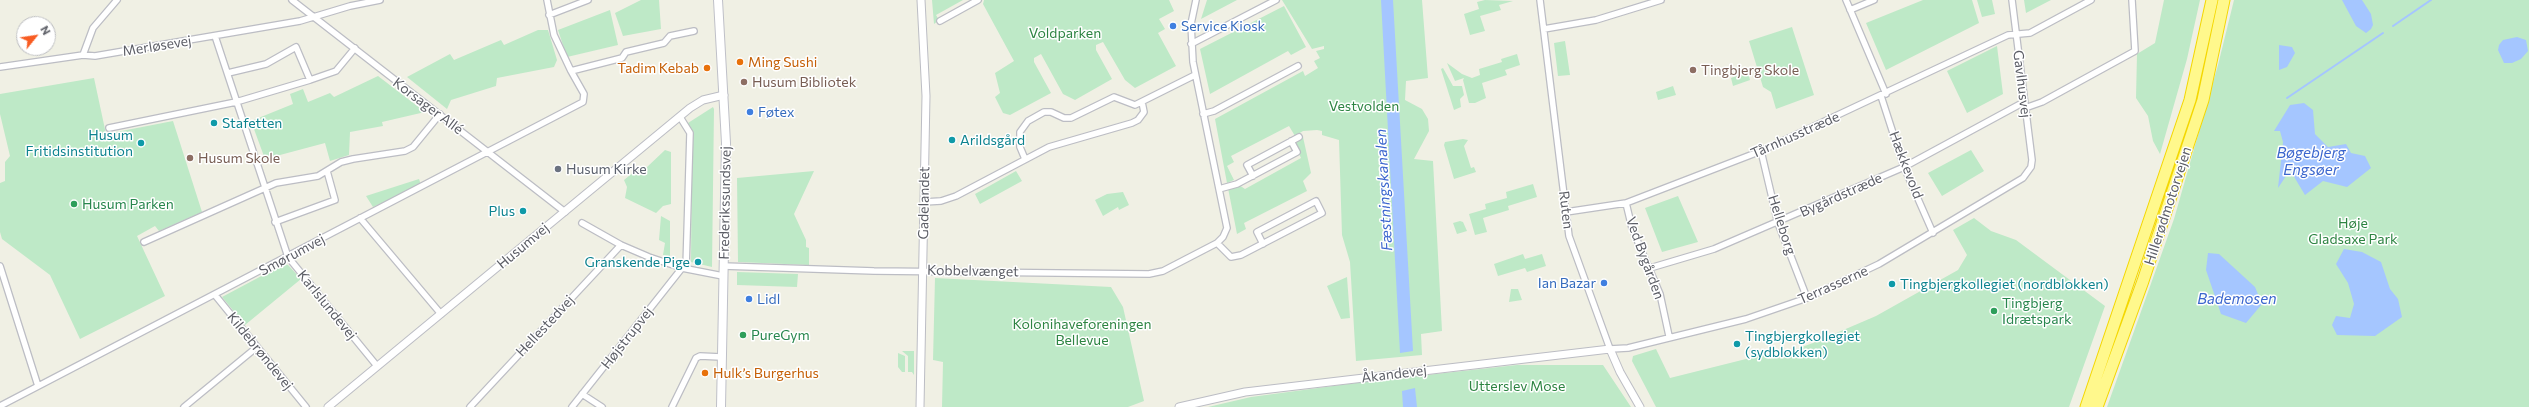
<!DOCTYPE html>
<meta charset="utf-8">
<style>
body{margin:0}
#map{position:relative;width:2529px;height:407px;overflow:hidden;background:#f0f0e4;font-family:Commissioner,sans-serif}
canvas{display:block}
.north{position:absolute;left:16px;top:16px;width:40px;height:40px;box-sizing:border-box;background:#fff;border:1px solid #bebfc2;border-radius:50%;rotate:60deg;font-size:11px;font-weight:700;line-height:16px;text-align:center;color:#5c5e66}
.north::after{content:'';display:block;margin:auto;width:14px;height:18px;background:#f85c22;clip-path:polygon(50% 0,100% 100%,50% 72%,0 100%)}
</style>
<div id="map">
<canvas width="2529" height="407"></canvas>
<div class="north">N</div>
</div>
<script>
const context = document.querySelector('canvas').getContext('2d');
context.lineJoin = 'round';
function paint(path, color) { context.fillStyle = color; context.fill(path, 'evenodd'); }
const toPath = rows => new Path2D(rows.map(r => 'M' + r).join(''));
function strokePath(path, color, width, dash) { context.strokeStyle = color; context.lineWidth = width; context.lineCap = dash ? 'butt' : 'round'; context.setLineDash(dash || []); context.stroke(path); }
function write(font, color, halo, rows, align = 'center') {
  context.font = font + ' Commissioner,sans-serif'; context.lineWidth = 3; context.setLineDash([]); context.textBaseline = 'middle'; context.strokeStyle = halo; context.fillStyle = color; for (const [text, x, y, turn = 0] of rows) {
    context.save(); context.translate(x, y); context.rotate((+turn || 0) * Math.PI / 180); context.textAlign = isNaN(turn) ? turn : align; if (halo) context.strokeText(text, 0, 0); context.fillText(text, 0, 0); context.restore();
  }
}
paint(toPath([
 [641,0,659,0,661,29,623,36,615,13],
 [932,0,963,0,936,15,939,20,934,24],
 [984,0,1169,0,1174,11,1159,19,1165,29,1158,33,1176,66,1135,88,1125,80,1103,42,1096,45,1096,50,1112,79,1075,100,1063,94,1041,54,1034,58,1034,62,1051,93,1010,115,1003,113,995,97,1000,93,995,73,1014,61,983,4],
 [1207,0,1237,0,1201,19],
 [1282,0,1422,0,1428,78,1406,81,1405,100,1422,109,1428,119,1429,131,1414,159,1433,161,1442,331,1421,334,1422,355,1356,361,1350,262,1342,235,1339,140,1322,135,1322,131,1317,130,1303,131,1295,136,1289,126,1231,156,1234,162,1227,166,1234,180,1227,183,1215,119,1303,71,1305,76,1318,68,1314,61,1320,58,1316,51,1324,49,1324,46,1312,49],
 [1485,0,1513,1,1499,5,1501,10,1480,16,1485,31,1470,35,1464,14,1479,9,1477,2],
 [1923,0,1972,0,1979,23,1886,70,1866,23],
 [1977,0,1992,0,1995,14,1982,17],
 [2024,0,2051,0,2026,13],
 [2164,0,2200,0,2187,59,2160,154,2153,141,2148,116,2136,98,2137,54,2155,43],
 [2234,0,2529,0,2529,407,2107,407,2174,219,2218,65],
 [1284,6,1306,47,1291,55,1288,51,1210,94,1200,49],
 [610,10,618,45,567,57,558,30],
 [1792,27,1814,95,1776,109,1771,92,1763,87,1749,41],
 [538,30,548,30,557,60,554,67,497,78,496,86,451,100,447,109,407,77,450,54,454,60,501,40,504,45],
 [1565,41,1570,75,1558,76,1554,43],
 [1997,46,2003,94,1967,113,1947,71],
 [1517,54,1520,65,1505,70,1507,75,1482,83,1486,98,1475,103,1469,103,1463,80,1464,78,1455,81,1447,63,1462,74,1472,78,1480,75,1479,69,1502,62,1501,59],
 [1443,68,1453,86,1462,86,1464,95,1460,99,1461,107,1454,110,1441,69],
 [1748,72,1750,80,1733,86,1731,78],
 [378,76,425,112,382,122,383,126,350,132,349,155,330,161,325,143,265,159,251,121,293,104,290,94,303,89,308,102,330,93,334,97],
 [94,78,106,134,173,121,202,212,159,231,155,226,137,236,165,296,80,339,50,275,2,239,0,232,0,183,5,181,5,162,10,156,0,114,0,94],
 [1673,86,1676,95,1658,100,1656,92],
 [713,107,714,109,712,267,691,262,692,135,688,123],
 [1303,137,1311,173,1303,181,1307,191,1244,223,1246,229,1237,234,1228,188,1239,185,1245,189,1301,158,1293,142],
 [1463,139,1468,140,1464,146,1471,168,1474,167,1476,172,1454,179,1444,145,1445,142],
 [665,150,671,152,671,204,663,206,656,213,625,198,627,187,624,180,640,167,641,170,646,168],
 [1971,150,1984,171,1942,196,1928,173],
 [814,171,794,214,806,240,806,247,809,248,809,265,738,262,737,178],
 [1016,171,1022,181,980,204,975,194],
 [419,179,421,185,373,207,366,196],
 [1533,184,1537,197,1508,206,1509,210,1483,218,1487,232,1475,235,1469,214,1486,209,1485,204,1507,198,1506,192],
 [1123,192,1129,205,1119,210,1118,207,1103,216,1095,200,1107,194],
 [1678,196,1698,242,1662,252,1645,208],
 [661,216,670,221,670,257,663,255,665,243,659,240],
 [1974,218,1991,231,2016,240,2105,306,2069,407,1656,407,1632,361,1633,356,1656,349,1670,378,1766,354,1768,359,1813,343,1876,316,1958,270,1967,255,1953,230],
 [1460,221,1463,222,1467,231,1457,234,1453,223],
 [1523,254,1525,259,1542,254,1546,266,1527,272,1525,268,1498,276,1494,264],
 [284,264,288,265,301,279,245,325,222,297],
 [737,272,798,274,797,287,737,285],
 [1347,277,1350,318,1341,319,1327,286],
 [935,278,1111,287,1123,307,1144,401,1128,407,942,407,943,362,933,360],
 [1511,289,1518,289,1522,300,1509,302],
 [902,351,914,351,914,375,912,372,908,372,908,356],
 [898,353,905,356,905,372,902,372,898,367],
 [1517,365,1603,365,1631,407,1208,407,1251,397,1363,382]
]), '#bee9c7');
paint(toPath([
 [1381,0,1393,0,1413,351,1400,353],
 [2342,0,2362,0,2371,14,2373,25,2371,29,2366,33,2356,26],
 [2517,37,2526,40,2528,51,2521,59,2512,63,2504,63,2498,50,2499,45,2503,40],
 [2279,45,2292,47,2295,53,2287,67,2279,70],
 [2304,103,2313,110,2315,134,2328,147,2346,144,2351,153,2365,156,2371,168,2347,187,2323,181,2305,195,2290,170,2278,188,2283,142,2280,131,2274,131,2290,105],
 [2344,249,2362,252,2381,262,2390,289,2398,299,2402,317,2375,336,2337,335,2332,325,2336,316,2350,318,2354,304,2348,283,2336,264],
 [2208,253,2219,254,2255,287,2262,304,2246,323,2221,314,2206,270],
 [1415,388,1417,407,1403,407,1402,391]
]), '#a5c6ff');
strokePath(toPath([
 [2393,26,2431,0],
 [2287,98,2383,33]
]), '#a5c6ff', 2);
const minor = toPath([
 [292,0,565,212],
 [1540,0,1569,236,1610,349,1628,348,1746,319,1807,298,1879,264,2023,178,2031,167,2032,160,2012,0],
 [1846,0,1886,94],
 [1850,10,1874,0],
 [549,15,588,0],
 [940,21,978,0],
 [1544,29,1596,20,1661,0],
 [215,36,288,257,377,366],
 [1191,44,1276,0],
 [83,55,93,28,117,0],
 [0,67,83,55,95,56,300,21,350,6,380,0],
 [571,71,622,58,626,52,664,43,670,36,694,31],
 [228,73,266,64,296,47,310,80],
 [1881,96,1904,167,1933,233],
 [2025,108,2042,102,2135,51,2132,0],
 [1203,114,1214,111,1298,66],
 [680,117,690,133,686,268],
 [109,128,236,102,310,80,336,71,355,48],
 [1761,151,1778,223,1807,298],
 [1025,159,1020,147,1020,132,1028,121,1044,112,1051,112,1064,118,1071,118,1114,97,1135,105,1195,75],
 [1253,176,1247,165,1299,137],
 [1219,189,1237,184,1297,152,1291,141],
 [924,202,941,201,956,196,1049,147,1132,123,1138,120,1144,112,1142,102],
 [1626,203,1632,228,1660,294,1669,336],
 [1566,212,1626,203,1761,151,2008,35,2030,33,2091,0],
 [360,218,441,314],
 [275,222,335,200,327,171],
 [582,223,621,245,649,257,682,268,723,276],
 [144,242,276,183,318,176,341,162,353,159,405,151,413,147,440,114],
 [1217,243,1231,257,1241,255,1322,213,1316,201,1257,232,1263,244],
 [0,266,38,386],
 [723,266,874,271,1149,274,1163,271,1217,243,1223,237,1227,228,1193,62,1191,24,1196,0],
 [1650,268,1714,249,1904,167,2024,102],
 [215,295,306,407],
 [582,394,602,407],
 [0,406,583,102,584,94,571,71,554,35,547,0],
 [184,407,257,347],
 [470,407,621,245],
 [572,407,682,268],
 [672,407,696,358,700,356,721,357]
]);
const tertiary = toPath([
 [328,407,690,108,703,100,724,95],
 [920,407,926,96,921,0],
 [1179,407,1245,392,1610,349,1620,372,1640,407]
]);
const secondary = toPath([
 [718,0,726,143,721,407]
]);
const motorway = toPath([
 [2086,407,2190,100,2212,0],
 [2097,407,2143,281,2203,100,2224,0]
]);
strokePath(minor, '#bcbdc4', 8);
strokePath(tertiary, '#bcbdc4', 9);
strokePath(secondary, '#bfc0c8', 10);
strokePath(motorway, '#f4d700', 13);
strokePath(minor, '#fff', 5.5);
strokePath(tertiary, '#fff', 7);
strokePath(secondary, '#fff', 8);
strokePath(motorway, '#fff88c', 11);
for (const [x, y, r, color] of [
 [1173,26,4,"#3f7fe0"],
 [740,62,4,"#e8710a"],
 [707,68,4,"#e8710a"],
 [1693,70,4,"#8d6e63"],
 [744,82,4,"#8d6e63"],
 [750,112,4,"#3f7fe0"],
 [214,123,4,"#0f9aa8"],
 [952,140,4,"#0f9aa8"],
 [141,143,4,"#0f9aa8"],
 [190,158,4,"#8d6e63"],
 [558,169,4,"#6b7280"],
 [74,204,4,"#2e9e5b"],
 [523,211,4,"#0f9aa8"],
 [698,262,4,"#0f9aa8"],
 [1604,283,4,"#3f7fe0"],
 [1892,284,4,"#0f9aa8"],
 [749,299,4,"#3f7fe0"],
 [1994,311,4,"#2e9e5b"],
 [743,335,4,"#2e9e5b"],
 [1737,344,4,"#0f9aa8"],
 [705,373,4,"#e8710a"]
]) { const dot = new Path2D(); dot.arc(x, y, r, 0, 2 * Math.PI); context.fillStyle = color; context.fill(dot); strokePath(dot, '#fff', 1.5); }
write('14px', '#366cbe', '#fff', [
 ["Service Kiosk",1181,26],
 ["Føtex",758,112],
 ["Ian Bazar",1596,283,"right"],
 ["Lidl",757,299]
], 'left');
write('14px', '#2d8442', '#fff', [
 ["Voldparken",1065,33],
 ["Vestvolden",1364,106],
 ["Høje",2353,223],
 ["Gladsaxe Park",2353,239],
 ["Kolonihaveforeningen",1082,324],
 ["Bellevue",1082,340],
 ["Utterslev Mose",1517,386]
]);
write('14px', '#5c5e66', '#fff', [
 ["Merløsevej",157,46,-9],
 ["Gavlhusvej",2022,84,83],
 ["Korsager Allé",428,106,37],
 ["Tårnhusstræde",1795,135,-24],
 ["Hækkevold",1906,165,69],
 ["Bygårdstræde",1841,195,-24],
 ["Frederikssundsvej",725,203,-89],
 ["Gadelandet",924,203,-89],
 ["Hillerødmotorvejen",2168,206,-72],
 ["Ruten",1566,210,83],
 ["Helleborg",1782,225,72],
 ["Husumvej",523,246,-40],
 ["Smørumvej",292,255,-28],
 ["Ved Bygården",1645,258,70],
 ["Kobbelvænget",973,271,1],
 ["Terrasserne",1833,285,-24],
 ["Karlslundevej",327,305,51],
 ["Hellestedvej",545,326,-47],
 ["Højstrupvej",627,338,-52],
 ["Kildebrøndevej",260,351,51],
 ["Åkandevej",1394,374,-7]
]);
write('14px', '#c56008', '#fff', [
 ["Ming Sushi",748,62],
 ["Tadim Kebab",699,68,"right"],
 ["Hulk’s Burgerhus",713,373]
], 'left');
write('14px', '#785e54', '#fff', [
 ["Tingbjerg Skole",1701,70],
 ["Husum Bibliotek",752,82],
 ["Husum Skole",198,158]
], 'left');
write('14px', '#0d838f', '#fff', [
 ["Stafetten",222,123],
 ["Husum",133,135,"right"],
 ["Fritidsinstitution",133,151,"right"],
 ["Arildsgård",960,140],
 ["Plus",515,211,"right"],
 ["Granskende Pige",690,262,"right"],
 ["Tingbjergkollegiet (nordblokken)",1900,284],
 ["Tingbjergkollegiet",1745,336],
 ["(sydblokken)",1745,352]
], 'left');
write('14px', '#5b616d', '#fff', [
 ["Husum Kirke",566,169]
], 'left');
write('14px', '#27864d', '#fff', [
 ["Husum Parken",82,204],
 ["Tingbjerg",2002,303],
 ["Idrætspark",2002,319],
 ["PureGym",751,335]
], 'left');
write('italic 15px', '#3c67ce', '#fff', [
 ["Bøgebjerg",2311,153],
 ["Engsøer",2311,170],
 ["Fæstningskanalen",1384,190,-93],
 ["Bademosen",2237,299]
]);
</script>
